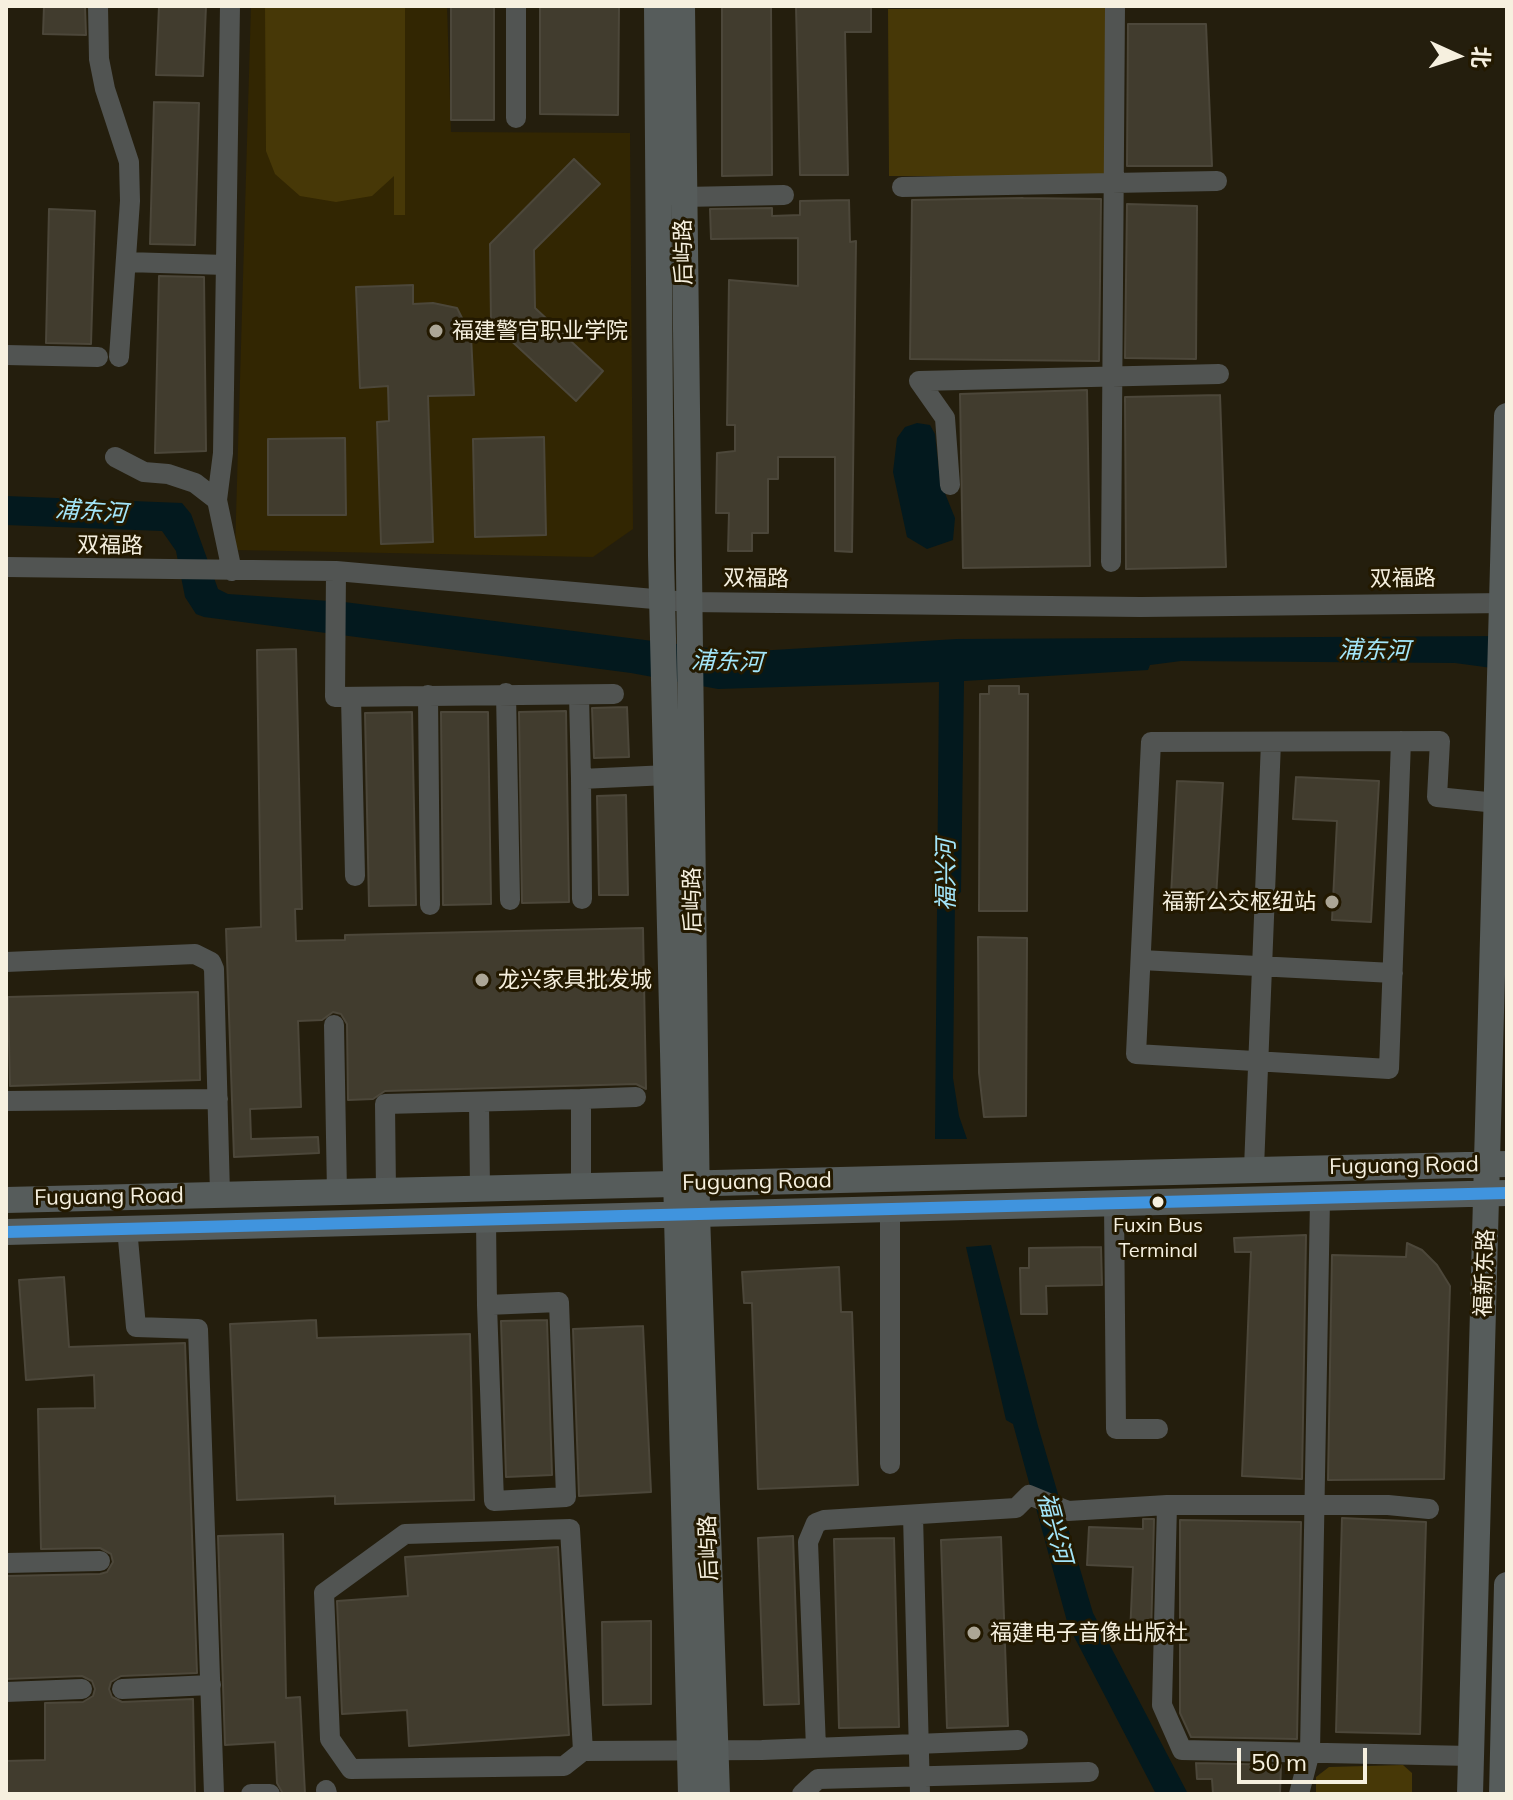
<!DOCTYPE html>
<meta charset="utf-8">
<style>
body{margin:0}
#map{position:relative;width:1513px;height:1800px;overflow:hidden;background:#241e0d;font-family:Mulish,"Noto Sans SC",sans-serif}
canvas{display:block}
.frame{position:absolute;inset:0;border:8px solid #f6f0df;pointer-events:none}
.north{position:absolute;left:1417px;top:16px;width:80px;height:80px;-webkit-text-stroke:6px #231900;paint-order:stroke;rotate:93deg;font-size:22px;font-weight:700;line-height:32px;text-align:center;color:#f6f0df}
.north::after{content:'';display:block;margin:auto;width:28px;height:36px;background:#f6f0df;clip-path:polygon(50% 0,100% 100%,50% 72%,0 100%)}
.scale{position:absolute;left:1237px;top:1748px;width:130px;height:36px;box-sizing:border-box;border:4px solid #f6f0df;border-top:0;padding-left:10px;font-size:24px;line-height:28px;white-space:nowrap;color:#f6f0df;-webkit-text-stroke:6px #231900;paint-order:stroke}
</style>
<div id="map">
<canvas width="1513" height="1800"></canvas>
<div class="frame"></div>
<div class="north">北</div>
<div class="scale">50 m</div>
</div>
<script>
const context = document.querySelector('canvas').getContext('2d');
context.lineJoin = 'round';
function paint(path, color) { context.fillStyle = color; context.fill(path, 'evenodd'); }
const toPath = rows => new Path2D(rows.map(r => 'M' + r).join(''));
function strokePath(path, color, width, dash) { context.strokeStyle = color; context.lineWidth = width; context.lineCap = dash ? 'butt' : 'round'; context.setLineDash(dash || []); context.stroke(path); }
function write(font, color, halo, rows, align = 'center') {
  context.font = font + ' Mulish,"Noto Sans SC",sans-serif'; context.lineWidth = 6; context.setLineDash([]); context.textBaseline = 'middle'; context.strokeStyle = halo; context.fillStyle = color; for (const [text, x, y, turn = 0] of rows) {
    context.save(); context.translate(x, y); context.rotate((+turn || 0) * Math.PI / 180); context.textAlign = isNaN(turn) ? turn : align; if (halo) context.strokeText(text, 0, 0); context.fillText(text, 0, 0); context.restore();
  }
}
paint(toPath([
 [251,6,447,6,451,132,630,133,633,529,593,557,235,550]
]), '#322602');
paint(toPath([
 [265,6,405,6,405,215,394,215,394,176,372,196,336,202,300,196,275,174,266,151],
 [1111,8,1111,176,889,176,888,9],
 [1403,1765,1412,1773,1412,1794,1316,1794,1316,1777,1329,1767]
]), '#473807');
paint(toPath([
 [917,423,930,425,935,434,940,481,955,518,953,540,927,549,907,537,893,472,897,438,905,427],
 [6,496,182,503,191,514,218,589,228,594,344,602,740,652,957,639,1507,636,1507,670,1455,663,1181,661,1150,665,1148,670,964,681,961,892,955,897,953,1078,959,1116,967,1139,935,1139,939,682,718,689,631,673,204,617,196,614,185,597,176,551,162,531,6,525],
 [991,1245,1038,1426,1093,1613,1188,1794,1156,1794,1068,1625,1013,1424,1006,1420,966,1247]
]), '#03191e');
const building = toPath([
 [44,6,85,6,86,35,43,34,44,6],
 [159,6,206,6,203,76,156,75,159,6],
 [451,6,494,6,494,120,451,120,451,6],
 [540,6,619,6,618,115,540,114,540,6],
 [722,6,771,6,772,175,722,176,722,6],
 [796,6,871,6,871,32,845,32,848,175,800,175,796,6],
 [1128,24,1206,24,1212,166,1127,166,1128,24],
 [154,102,199,103,195,245,150,244,154,102],
 [574,159,600,184,534,250,535,308,603,371,576,401,491,322,490,244,574,159],
 [1023,198,1101,199,1099,361,910,359,912,200,1023,198],
 [849,200,850,242,856,241,852,552,835,551,835,457,778,457,778,479,768,479,768,533,752,533,752,551,728,551,729,513,716,513,717,453,735,451,735,425,727,425,729,280,798,286,798,238,711,239,710,209,772,208,772,216,800,215,800,201,849,200],
 [1127,204,1197,206,1196,359,1125,358,1127,204],
 [49,209,95,211,91,344,46,343,49,209],
 [159,276,204,277,206,451,155,453,159,276],
 [413,285,413,304,433,303,457,308,471,336,474,395,428,396,433,542,381,544,377,422,389,421,388,386,360,388,356,287,413,285],
 [1087,390,1090,566,963,568,960,394,1087,390],
 [1220,395,1226,567,1126,569,1125,397,1220,395],
 [544,437,546,535,475,537,473,439,544,437],
 [345,438,346,515,268,515,268,439,345,438],
 [296,649,302,909,295,909,296,941,345,940,345,935,643,928,646,1089,636,1084,385,1091,373,1099,348,1100,347,1024,341,1014,333,1012,322,1020,298,1021,301,1107,250,1109,251,1139,318,1137,319,1153,234,1157,226,929,261,927,257,650,296,649],
 [989,686,1019,686,1019,694,1028,694,1027,911,979,911,980,694,989,694,989,686],
 [627,707,629,757,594,758,592,708,627,707],
 [566,711,569,902,522,903,519,712,566,711],
 [412,712,416,905,369,906,365,713,412,712],
 [441,712,488,712,491,904,443,905,441,712],
 [1296,777,1379,781,1371,922,1332,920,1337,821,1293,819,1296,777],
 [1177,781,1223,783,1216,898,1171,896,1177,781],
 [626,795,628,895,599,895,597,796,626,795],
 [978,937,1027,938,1026,1116,984,1117,979,1073,978,937],
 [198,992,200,1080,10,1086,8,997,198,992],
 [1306,1235,1302,1479,1242,1476,1251,1252,1235,1252,1234,1238,1306,1235],
 [1407,1243,1422,1250,1437,1265,1450,1286,1444,1479,1328,1480,1332,1255,1406,1257,1407,1243],
 [1101,1247,1102,1285,1046,1286,1047,1314,1021,1314,1020,1268,1029,1268,1029,1248,1101,1247],
 [839,1267,841,1312,852,1312,858,1485,758,1489,752,1303,744,1303,742,1272,839,1267],
 [64,1277,69,1347,185,1343,197,1673,121,1676,111,1682,109,1689,112,1697,122,1702,193,1699,195,1794,6,1794,6,1761,45,1760,45,1703,83,1702,93,1696,95,1689,92,1681,82,1676,6,1679,6,1576,100,1574,107,1572,113,1562,111,1554,100,1548,41,1549,38,1409,95,1408,94,1375,26,1380,19,1280,64,1277],
 [316,1320,317,1338,470,1334,474,1500,335,1504,335,1496,237,1500,230,1324,316,1320],
 [547,1320,552,1475,506,1477,501,1321,547,1320],
 [643,1326,651,1492,579,1496,573,1329,643,1326],
 [1342,1518,1426,1522,1420,1734,1336,1732,1342,1518],
 [1143,1519,1154,1519,1151,1636,1130,1635,1133,1567,1087,1565,1089,1527,1143,1529,1143,1519],
 [1180,1520,1301,1522,1297,1739,1191,1737,1180,1713,1180,1520],
 [283,1534,286,1698,300,1697,305,1794,283,1794,277,1783,275,1742,225,1745,218,1536,283,1534],
 [793,1536,799,1704,764,1705,758,1538,793,1536],
 [1001,1537,1008,1726,947,1728,941,1540,1001,1537],
 [894,1538,899,1727,839,1728,834,1539,894,1538],
 [558,1547,569,1735,409,1746,407,1710,342,1714,337,1601,408,1596,405,1557,558,1547],
 [651,1621,651,1704,603,1705,602,1622,651,1621],
 [1196,1763,1281,1765,1280,1794,1213,1794,1212,1779,1197,1779,1196,1763]
]);
paint(building, '#413c2e');
strokePath(building, '#4c473a', 2);
strokePath(toPath([
 [98,6,99,59,105,89,129,162,130,201,119,357],
 [516,6,516,118],
 [902,187,1217,181],
 [683,197,784,195],
 [126,262,226,265],
 [6,355,98,357],
 [115,457,144,472,168,474,195,483,217,500,232,571],
 [950,485,945,418,919,381,1219,374],
 [217,500,223,453,230,6],
 [1111,562,1115,6],
 [6,567,336,571,688,602,1141,607,1507,603],
 [336,571,335,697,614,694],
 [506,693,510,900],
 [428,695,430,905],
 [579,695,581,779,668,775],
 [351,697,355,876],
 [1401,741,1389,1069,1136,1054,1151,742,1440,741,1437,797,1497,803],
 [581,779,582,899],
 [1141,960,1393,973],
 [6,962,195,954,211,962,214,969,220,1194],
 [334,1025,337,1193],
 [581,1099,636,1097],
 [6,1101,218,1099],
 [479,1102,480,1189],
 [1254,1168,1271,742],
 [386,1191,385,1104,581,1099,581,1186],
 [1114,1203,1116,1429,1158,1429],
 [890,1210,890,1464],
 [486,1220,487,1305,494,1501,566,1497,559,1302,487,1305],
 [127,1228,136,1327,198,1329,214,1794],
 [1167,1505,1162,1705,1182,1750,1471,1756],
 [913,1515,920,1794],
 [6,1563,100,1561],
 [122,1689,211,1685],
 [6,1692,82,1689],
 [816,1748,808,1542,816,1523,824,1520,1016,1508,1029,1495,1068,1511,1167,1505,1388,1505,1429,1509],
 [583,1751,570,1529,405,1534,324,1593,330,1739,351,1769,564,1766,583,1751,762,1750,1018,1740],
 [326,1790,327,1794],
 [251,1794,270,1794],
 [802,1794,818,1779,1089,1772],
 [1299,1794,1310,1752,1320,1199]
]), '#515452', 20);
strokePath(toPath([
 [657,6,661,556,691,1794],
 [682,6,697,1214,717,1794],
 [6,1200,1507,1164],
 [6,1232,1507,1193],
 [1470,1794,1507,416],
 [1502,1794,1507,1585]
]), '#565c5b', 26);
strokePath(toPath([
 [6,1232,1507,1193]
]), '#4094de', 12);
for (const [x, y, r, color] of [
 [436,331,8,"#aca696"],
 [1332,902,8,"#aca696"],
 [482,980,8,"#aca696"],
 [1158,1202,7,"#f6f0df"],
 [974,1633,8,"#aca696"]
]) { const dot = new Path2D(); dot.arc(x, y, r, 0, 2 * Math.PI); context.fillStyle = color; context.fill(dot); strokePath(dot, '#231900', 3); }
write('20px', '#f6f0df', '#231900', [
 ["Fuxin Bus",1158,1226],
 ["Terminal",1158,1251]
]);
write('22px', '#f6f0df', '#231900', [
 ["后屿路",684,252,-91],
 ["双福路",110,546,1],
 ["双福路",756,579,1],
 ["双福路",1403,579,-1],
 ["后屿路",693,900,-91],
 ["Fuguang Road",1404,1166,-1],
 ["Fuguang Road",757,1182,-1],
 ["Fuguang Road",109,1197,-1],
 ["福新东路",1485,1273,-88],
 ["后屿路",709,1548,-92]
]);
write('22px', '#f6f0df', '#231900', [
 ["福建警官职业学院",452,331],
 ["福新公交枢纽站",1316,902,"right"],
 ["龙兴家具批发城",498,980],
 ["福建电子音像出版社",990,1633]
], 'left');
write('italic 24px', '#a3e6fa', '#231900', [
 ["浦东河",91,512,4],
 ["浦东河",1374,651,1],
 ["浦东河",727,662,2],
 ["福兴河",947,875,-90],
 ["福兴河",1054,1528,75]
]);
</script>
